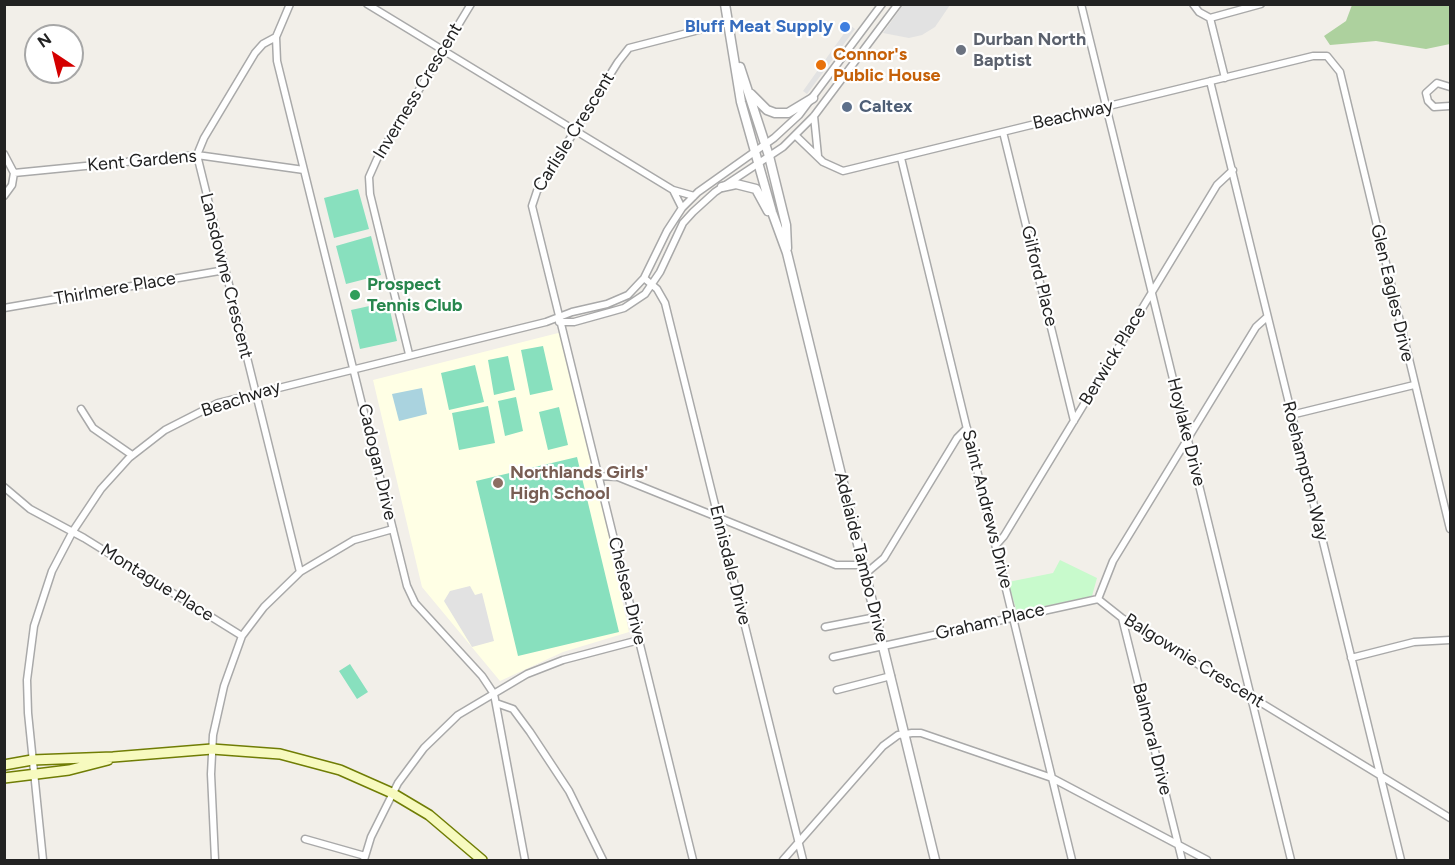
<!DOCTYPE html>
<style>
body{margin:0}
#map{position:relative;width:1455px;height:865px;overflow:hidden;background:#f2efe9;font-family:Figtree,sans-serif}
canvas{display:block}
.frame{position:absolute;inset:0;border:6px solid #222;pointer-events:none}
.north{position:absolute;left:24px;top:24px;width:60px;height:60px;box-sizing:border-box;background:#fff;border:2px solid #a7a7a7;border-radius:50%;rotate:325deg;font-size:16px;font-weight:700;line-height:24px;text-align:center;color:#222}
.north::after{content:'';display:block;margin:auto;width:21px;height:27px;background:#d40000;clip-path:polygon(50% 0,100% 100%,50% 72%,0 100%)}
</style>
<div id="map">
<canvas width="1455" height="865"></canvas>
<div class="frame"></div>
<div class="north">N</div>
</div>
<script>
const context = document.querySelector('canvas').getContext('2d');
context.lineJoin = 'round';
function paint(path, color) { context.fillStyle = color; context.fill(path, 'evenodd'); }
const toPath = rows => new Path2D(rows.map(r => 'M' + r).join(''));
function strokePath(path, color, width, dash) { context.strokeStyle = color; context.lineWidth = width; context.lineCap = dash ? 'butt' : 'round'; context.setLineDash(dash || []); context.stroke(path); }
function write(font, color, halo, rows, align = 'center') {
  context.font = font + ' Figtree,sans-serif'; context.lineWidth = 4.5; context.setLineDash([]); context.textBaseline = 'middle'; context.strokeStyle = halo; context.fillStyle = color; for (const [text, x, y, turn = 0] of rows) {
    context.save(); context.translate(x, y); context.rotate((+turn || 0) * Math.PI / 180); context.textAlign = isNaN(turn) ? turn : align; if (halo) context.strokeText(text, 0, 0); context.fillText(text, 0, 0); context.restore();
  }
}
paint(toPath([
 [566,331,629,632,563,652,500,681,422,587,373,380]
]), '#ffffe5');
paint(toPath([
 [1352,5,1450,5,1450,44,1426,49,1376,41,1330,45,1324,36,1346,21]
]), '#add19e');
paint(toPath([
 [1060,560,1097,578,1092,596,1017,612,1008,582,1053,573]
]), '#c8facc');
paint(toPath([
 [358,189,369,229,334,238,324,198],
 [371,236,381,275,346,284,336,246],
 [388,302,397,341,360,349,351,310],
 [543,346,553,390,530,395,521,350],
 [508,356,515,390,494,395,488,360],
 [475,365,484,402,449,410,441,373],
 [516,397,523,431,505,436,498,401],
 [488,406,495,443,459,450,452,413],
 [559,407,568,445,548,450,539,412],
 [577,457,619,632,518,656,476,481],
 [350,664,368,692,357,699,339,671]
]), '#88e0be');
paint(toPath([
 [903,5,903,4,950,5,935,27,922,35,909,38,883,33],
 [850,25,855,29,807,94,803,91],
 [470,586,475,595,482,593,494,641,472,647,444,601,450,591]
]), '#e2e2e2');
paint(toPath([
 [422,388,427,414,399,421,392,394]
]), '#aad3df');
const minor = toPath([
 [290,4,276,37,263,44,255,53,204,138,197,155,300,572],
 [367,4,673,190,694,196],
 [1081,4,1291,860],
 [1193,4,1199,12,1210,18,1225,78],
 [1210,18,1261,4],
 [276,37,277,61,407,586,415,603,482,676,494,694,525,860],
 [1210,81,1401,860],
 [1450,87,1437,83,1426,93,1428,101,1434,107,1450,106],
 [814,116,818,156],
 [1003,132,1074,421],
 [795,135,823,162,843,171,1313,56,1327,56,1340,72,1450,529],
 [4,154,14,173,12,185,4,196],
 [901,158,1072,860],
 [14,173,197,155,304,170],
 [673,190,682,208],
 [644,278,657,289,665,303,803,860],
 [4,308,225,270],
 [559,322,574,322,610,312,624,308,645,294,660,272,683,223,693,212,715,192,783,147,814,116,898,4],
 [409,354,370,194,369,177,377,159,471,4],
 [81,409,93,428,132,455],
 [1291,415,1414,385],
 [598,476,618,477,836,565,863,565],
 [4,487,30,509,84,538,242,636],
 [996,545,1004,536,1217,185,1233,170],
 [865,574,884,558,957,438,967,428],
 [1098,599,1113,561,1256,327,1267,317],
 [1122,618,1182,860],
 [825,627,876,617],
 [833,657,1098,599,1122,618,1450,818],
 [1351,658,1414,642,1450,640],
 [837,690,891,676],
 [496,703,513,709,530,732,569,791,603,860],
 [305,839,365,856],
 [43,860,28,713,27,680,34,626,52,571,73,531,101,489,129,458,165,430,218,403,546,322,572,312,607,304,628,295,644,278,667,231,682,208,698,192,774,138,799,115,882,4],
 [215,860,211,774,213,735,224,686,242,636,264,607,300,572,354,540,393,529],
 [364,860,371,837,398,783,424,748,458,715,527,674,563,660,639,640],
 [693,860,532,206,537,191,618,62,629,48,730,22],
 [783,860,883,746,898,735,912,733,921,733,1052,778,1207,860]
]);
const tertiary = toPath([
 [725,4,741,102,772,212,787,253,935,860],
 [740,67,769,156,786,225,787,248],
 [751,94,767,110,775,113,788,113,813,98],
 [722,187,736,184,756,189,768,211]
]);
const secondary = toPath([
 [4,765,32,760,113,757,212,749,280,754,340,770,392,793,429,815,482,860],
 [4,778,69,770,108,760]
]);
strokePath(minor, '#a9a9a9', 9);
strokePath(tertiary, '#a9a9a9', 11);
strokePath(secondary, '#707d05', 12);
strokePath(minor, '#fff', 6);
strokePath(tertiary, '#fff', 8);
strokePath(secondary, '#f7fabf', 9);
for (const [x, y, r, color] of [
 [845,27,6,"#3f7fe0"],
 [961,50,6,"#6b7280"],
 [821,65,6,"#e8710a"],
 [847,107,6,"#5c6f8a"],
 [355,295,6,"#2e9e5b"],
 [498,483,6,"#8d6e63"]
]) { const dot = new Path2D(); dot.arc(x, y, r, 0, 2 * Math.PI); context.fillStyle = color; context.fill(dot); strokePath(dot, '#fff', 2); }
write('bold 18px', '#366cbe', '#fff', [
 ["Bluff Meat Supply",833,27]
], 'right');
write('bold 18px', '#5b616d', '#fff', [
 ["Durban North",973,40],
 ["Baptist",973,61]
], 'left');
write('bold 18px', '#c56008', '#fff', [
 ["Connor's",833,55],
 ["Public House",833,76]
], 'left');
write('18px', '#222', '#fff', [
 ["Inverness Crescent",418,91,-59],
 ["Beachway",1073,115,-13],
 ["Carlisle Crescent",574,132,-58],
 ["Kent Gardens",142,161,-5],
 ["Lansdowne Crescent",226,276,76],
 ["Gilford Place",1039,276,76],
 ["Thirlmere Place",115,289,-10],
 ["Glen Eagles Drive",1392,293,77],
 ["Berwick Place",1113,356,-59],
 ["Beachway",241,399,-18],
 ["Hoylake Drive",1186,432,76],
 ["Cadogan Drive",377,462,77],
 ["Roehampton Way",1305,471,76],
 ["Saint Andrews Drive",987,509,76],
 ["Adelaide Tambo Drive",861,557,76],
 ["Ennisdale Drive",730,565,76],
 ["Montague Place",157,583,32],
 ["Chelsea Drive",627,591,76],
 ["Graham Place",990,622,-13],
 ["Balgownie Crescent",1194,661,32],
 ["Balmoral Drive",1152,739,76]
]);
write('bold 18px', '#4e5e75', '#fff', [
 ["Caltex",859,107]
], 'left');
write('bold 18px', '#27864d', '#fff', [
 ["Prospect",367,285],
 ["Tennis Club",367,306]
], 'left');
write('bold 18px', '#785e54', '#fff', [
 ["Northlands Girls'",510,473],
 ["High School",510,494]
], 'left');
</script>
